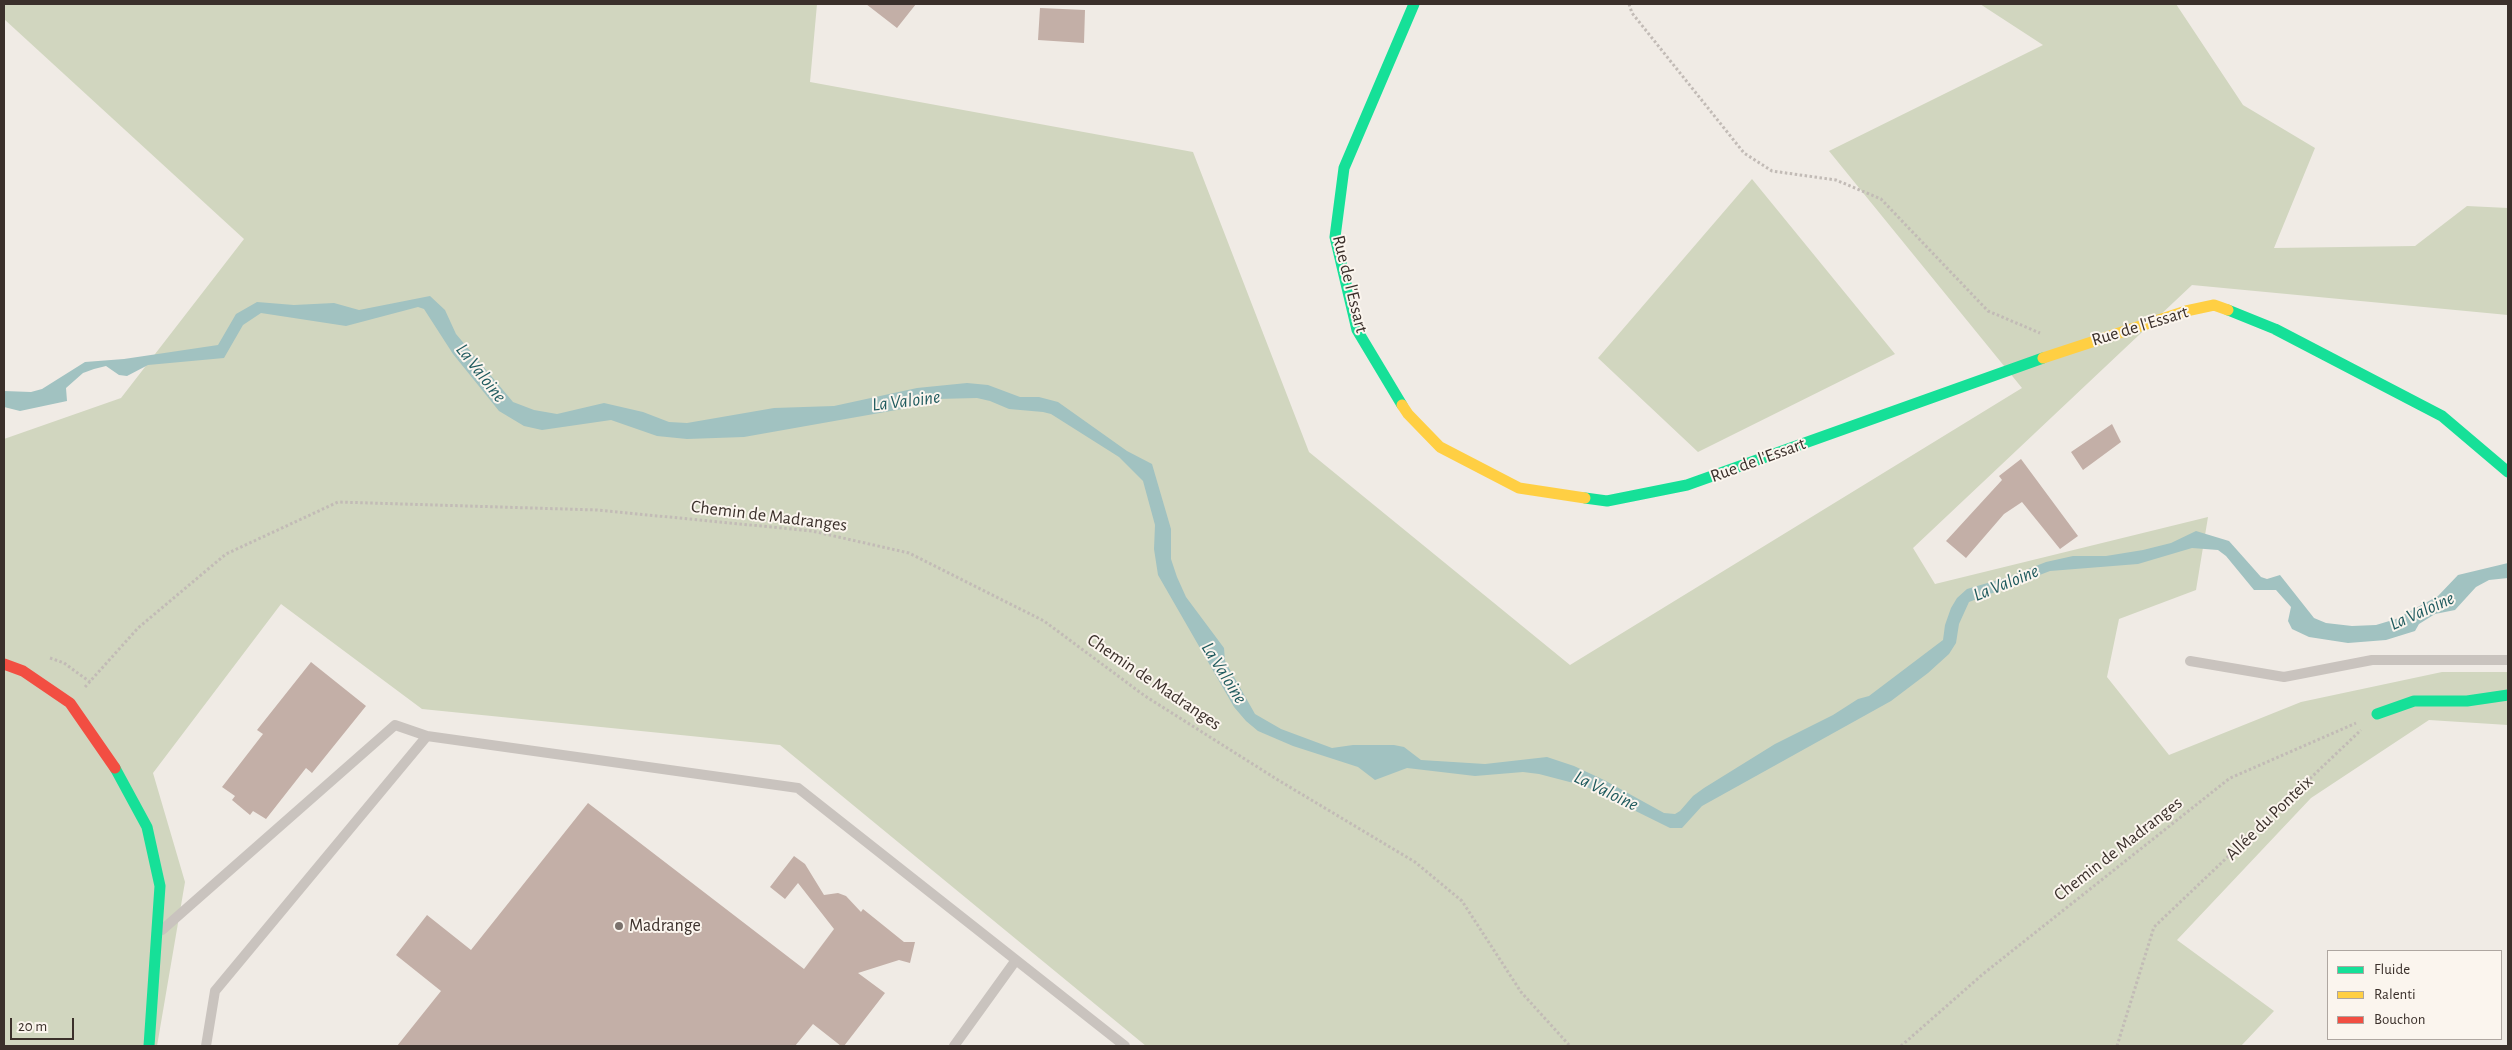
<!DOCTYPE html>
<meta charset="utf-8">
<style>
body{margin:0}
#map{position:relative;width:2512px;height:1050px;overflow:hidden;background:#f0ebe5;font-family:"Alegreya Sans",sans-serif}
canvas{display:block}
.frame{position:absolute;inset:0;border:5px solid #3b302b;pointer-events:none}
.legend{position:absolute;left:2327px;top:950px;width:175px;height:90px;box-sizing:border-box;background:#fbf5ee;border:1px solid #aea6a0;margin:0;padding:6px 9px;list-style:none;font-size:15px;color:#3b302b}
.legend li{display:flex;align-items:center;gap:10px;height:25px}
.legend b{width:25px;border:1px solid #aea6a0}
.scale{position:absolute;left:10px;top:1018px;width:64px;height:22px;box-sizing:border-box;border:2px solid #3b302b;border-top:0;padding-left:6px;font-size:15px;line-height:18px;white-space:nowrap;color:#3b302b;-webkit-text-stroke:4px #fbf5ee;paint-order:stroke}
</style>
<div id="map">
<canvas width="2512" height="1050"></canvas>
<div class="frame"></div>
<ul class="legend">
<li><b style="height:6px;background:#16e098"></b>Fluide</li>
<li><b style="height:6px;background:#ffcf43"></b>Ralenti</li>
<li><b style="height:6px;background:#f24e42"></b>Bouchon</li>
</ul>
<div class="scale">20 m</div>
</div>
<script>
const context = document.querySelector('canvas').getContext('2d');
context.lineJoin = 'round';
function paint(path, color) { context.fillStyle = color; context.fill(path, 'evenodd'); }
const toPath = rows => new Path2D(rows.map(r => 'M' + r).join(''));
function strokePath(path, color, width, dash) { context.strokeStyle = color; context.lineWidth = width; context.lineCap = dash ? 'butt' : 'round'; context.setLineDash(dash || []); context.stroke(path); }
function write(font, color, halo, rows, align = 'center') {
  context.font = font + ' "Alegreya Sans",sans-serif'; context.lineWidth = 4; context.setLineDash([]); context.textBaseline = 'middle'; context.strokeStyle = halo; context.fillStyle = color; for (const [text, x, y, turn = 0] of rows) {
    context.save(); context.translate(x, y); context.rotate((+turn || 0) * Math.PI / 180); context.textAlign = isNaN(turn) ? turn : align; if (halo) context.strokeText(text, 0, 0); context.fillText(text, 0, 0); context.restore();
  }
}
paint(toPath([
 [4,4,817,4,810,82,1193,152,1309,452,1570,665,2022,388,1829,151,2043,45,1980,4,2176,4,2243,105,2315,148,2274,248,2415,246,2467,206,2508,208,2508,315,2192,285,1913,548,1935,584,2208,517,2196,590,2119,619,2107,677,2169,755,2301,702,2442,672,2508,672,2508,725,2429,720,2311,798,2177,940,2274,1011,2241,1046,1146,1046,780,745,422,709,281,604,153,773,185,882,157,1046,4,1046,4,439,121,398,244,239,4,19],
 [1752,179,1895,354,1698,452,1598,358]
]), '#d1d6bf');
paint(toPath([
 [430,296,445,310,456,334,513,402,534,410,557,414,604,403,643,412,669,422,687,423,774,408,834,406,917,388,967,383,988,385,1020,397,1039,397,1058,402,1127,451,1152,464,1171,529,1171,559,1177,577,1186,597,1224,648,1225,661,1255,714,1281,729,1332,748,1353,745,1394,745,1404,747,1421,760,1485,764,1547,757,1574,766,1604,780,1664,813,1675,814,1680,811,1693,796,1704,788,1775,744,1833,715,1858,699,1869,696,1943,640,1945,625,1951,608,1957,598,1967,589,2008,577,2046,562,2073,556,2106,556,2143,550,2171,543,2196,531,2229,541,2261,577,2267,579,2280,575,2314,618,2326,623,2352,626,2376,625,2396,619,2438,596,2458,575,2508,563,2508,578,2489,580,2476,587,2455,610,2435,614,2419,624,2415,631,2386,640,2348,643,2309,637,2292,629,2288,621,2291,607,2276,590,2254,590,2226,556,2218,550,2192,548,2138,564,2050,571,1969,602,1959,624,1956,643,1949,654,1928,673,1891,701,1702,806,1682,828,1670,828,1585,786,1539,774,1523,772,1475,776,1407,768,1375,780,1358,767,1293,746,1258,731,1246,721,1234,707,1158,575,1154,549,1155,525,1143,481,1119,457,1051,414,1043,412,1009,409,990,401,977,398,937,399,902,409,744,437,687,439,657,436,611,420,542,430,524,426,499,411,453,354,424,309,418,307,346,326,261,313,243,325,224,358,148,365,127,376,119,375,106,366,94,369,83,373,66,388,67,401,20,411,4,407,4,391,31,392,42,389,85,362,124,359,218,345,236,314,257,302,294,305,334,303,359,310]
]), '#a1c2c1');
paint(toPath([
 [866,4,916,4,897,28],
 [1040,8,1085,10,1084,43,1038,40],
 [2112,424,2121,442,2083,470,2071,452],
 [2021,459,2078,536,2060,549,2022,502,2004,514,1966,558,1946,541,2002,480,1999,476],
 [311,662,366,706,312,773,306,768,266,819,253,811,250,815,232,800,235,796,222,787,263,734,257,730],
 [588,803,804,969,834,929,798,883,785,899,770,887,794,856,805,864,824,895,838,893,846,896,861,912,863,909,904,942,915,942,910,963,899,960,858,973,885,993,844,1046,841,1046,813,1024,795,1046,397,1046,441,991,396,955,427,915,471,950]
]), '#c3afa7');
strokePath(toPath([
 [1629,4,1632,13,1744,153,1772,171,1836,180,1881,199,1988,311,2040,333],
 [50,658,64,663,90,682],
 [85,687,138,628,226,554,338,502,597,510,812,531,909,553,1044,621,1145,696,1278,780,1415,862,1462,901,1521,992,1570,1046],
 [1901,1046,1983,974,2230,778,2356,723],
 [2117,1046,2154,927,2361,730]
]), '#c2bbb6', 3, [2.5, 2.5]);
strokePath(toPath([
 [2190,661,2284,677,2372,660,2508,660],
 [162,930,395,725,427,736],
 [206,1046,215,991,427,736,798,788,1125,1046],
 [954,1046,1016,960]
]), '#c9c3be', 10);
strokePath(toPath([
 [2228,310,2275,329,2442,416,2508,472],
 [1402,405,1357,330,1335,237,1344,168,1414,4],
 [1585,498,1607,501,1687,485,2043,358],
 [2377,714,2414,701,2467,701,2508,695],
 [115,768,147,827,160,886,149,1046]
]), '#16e098', 11);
strokePath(toPath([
 [2043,358,2186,311,2214,305,2228,310],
 [1402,405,1408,414,1440,447,1519,488,1585,498]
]), '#ffcf43', 11);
strokePath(toPath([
 [4,664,23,671,70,703,115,768]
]), '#f24e42', 11);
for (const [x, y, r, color] of [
 [619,926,5,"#7a716c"]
]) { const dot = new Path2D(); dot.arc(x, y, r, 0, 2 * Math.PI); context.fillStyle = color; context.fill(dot); strokePath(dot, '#fbf5ee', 2); }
write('18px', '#3b302b', '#fbf5ee', [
 ["Rue de l'Essart",1350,284,76],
 ["Rue de l'Essart",2140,326,-17],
 ["Rue de l'Essart",1758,460,-20],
 ["Chemin de Madranges",769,516,7],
 ["Chemin de Madranges",1154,682,34],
 ["Allée du Ponteix",2269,818,-44],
 ["Chemin de Madranges",2118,849,-38]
]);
write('18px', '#3b302b', '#fbf5ee', [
 ["Madrange",629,926]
], 'left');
write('italic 19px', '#1f5a5e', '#fbf5ee', [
 ["La Valoine",481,373,52],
 ["La Valoine",906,401,-7],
 ["La Valoine",2006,583,-22],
 ["La Valoine",2422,611,-24],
 ["La Valoine",1224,673,58],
 ["La Valoine",1606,791,26]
]);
</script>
